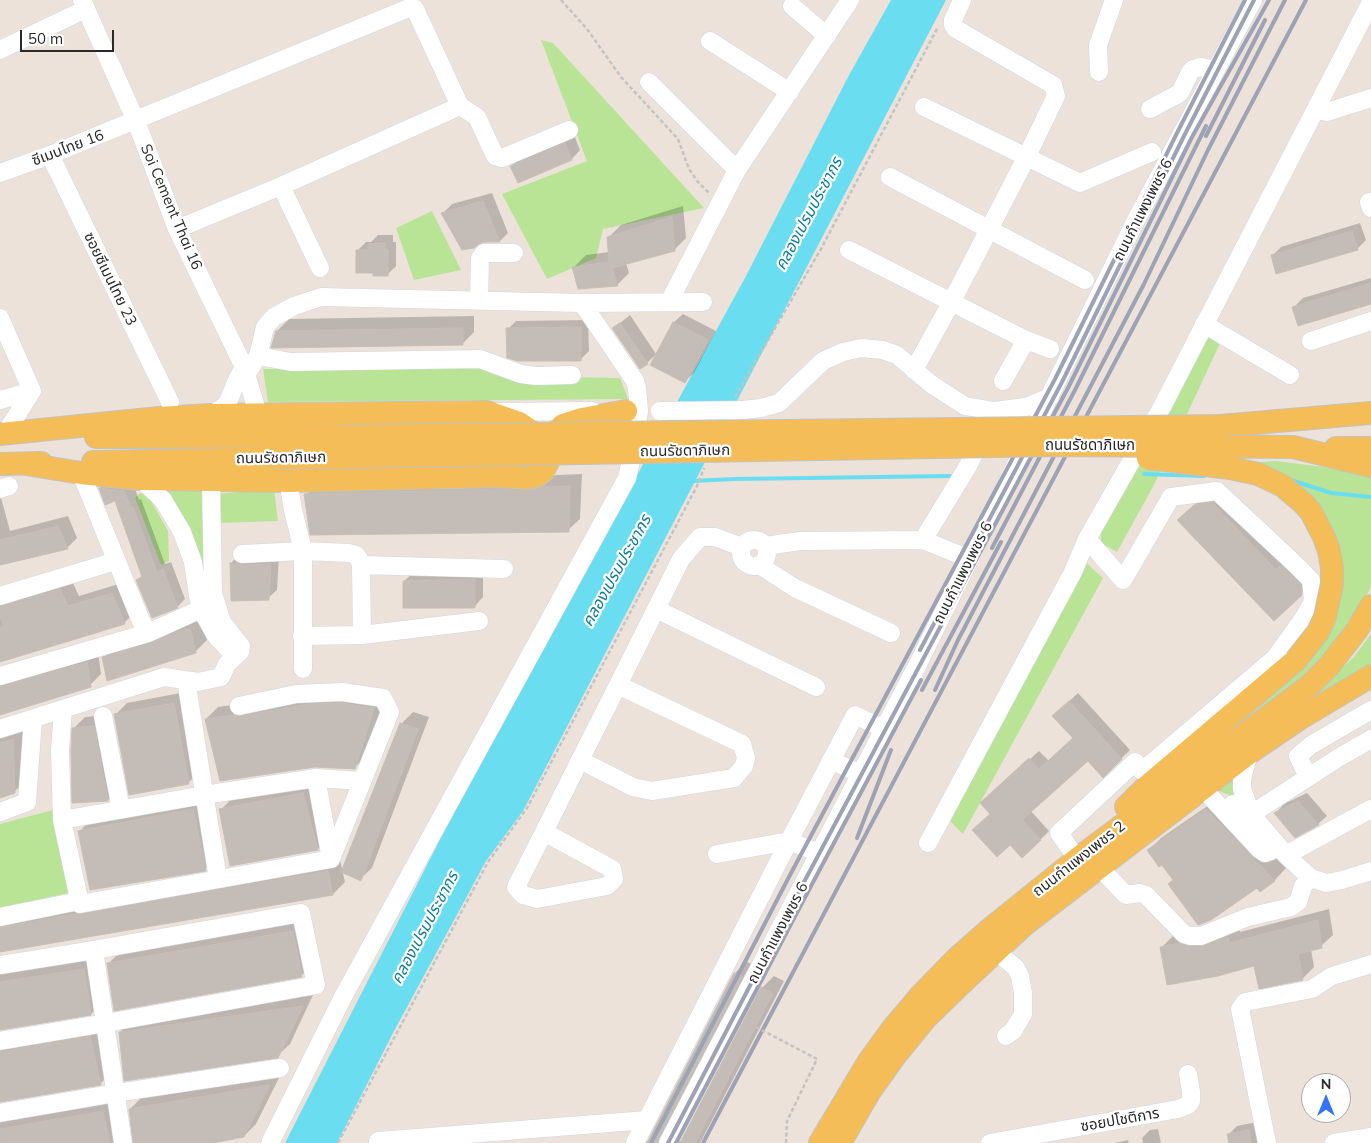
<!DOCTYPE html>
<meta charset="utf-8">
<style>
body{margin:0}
#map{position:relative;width:1371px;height:1143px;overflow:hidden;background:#ece2da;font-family:Mulish,sans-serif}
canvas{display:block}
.north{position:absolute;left:1301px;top:1073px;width:50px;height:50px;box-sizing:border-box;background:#fff;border:1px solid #a9a9a9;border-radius:50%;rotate:0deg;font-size:14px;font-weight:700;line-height:20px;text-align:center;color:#292929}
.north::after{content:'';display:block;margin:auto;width:18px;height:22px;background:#3573fe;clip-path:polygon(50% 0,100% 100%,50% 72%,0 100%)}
.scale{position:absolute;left:20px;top:30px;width:94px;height:22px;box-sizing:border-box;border:2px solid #292929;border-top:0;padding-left:6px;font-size:15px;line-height:18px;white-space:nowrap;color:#292929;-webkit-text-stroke:4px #fff;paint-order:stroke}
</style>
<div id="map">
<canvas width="1371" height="1143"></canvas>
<div class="north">N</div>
<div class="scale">50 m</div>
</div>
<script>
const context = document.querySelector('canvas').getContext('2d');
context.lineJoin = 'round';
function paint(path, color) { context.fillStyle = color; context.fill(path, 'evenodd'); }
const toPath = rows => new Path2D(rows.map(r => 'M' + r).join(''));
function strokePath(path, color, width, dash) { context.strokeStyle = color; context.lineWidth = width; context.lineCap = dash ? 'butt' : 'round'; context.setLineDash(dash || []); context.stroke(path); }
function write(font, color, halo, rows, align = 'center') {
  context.font = font + ' Mulish,"Noto Sans Thai",sans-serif'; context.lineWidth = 4.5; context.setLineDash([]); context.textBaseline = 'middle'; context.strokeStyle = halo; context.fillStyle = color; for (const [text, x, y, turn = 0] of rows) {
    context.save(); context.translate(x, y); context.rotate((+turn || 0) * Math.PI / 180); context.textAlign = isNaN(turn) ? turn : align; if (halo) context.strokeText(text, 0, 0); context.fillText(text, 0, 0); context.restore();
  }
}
paint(toPath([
 [541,40,553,43,704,208,603,229,596,258,547,279,502,194,587,161],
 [432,211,461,270,414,280,396,228],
 [1205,330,1222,339,1155,483,1117,552,1101,543,1101,524],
 [476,366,501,376,620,378,628,399,268,402,263,369],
 [1276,461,1371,473,1371,586,1363,605,1319,665,1152,792,1309,654,1331,545,1245,463],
 [160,487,207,488,212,608],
 [274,489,278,521,218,523,217,494],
 [140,493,149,497,168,531,169,561,161,565,135,498],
 [1083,560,1103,578,963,834,948,819],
 [1371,634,1371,669,1303,706,1240,750,1094,858,1035,909,967,963,938,994,889,1052,851,1109,832,1143,826,1143,866,1075,909,1019,962,963,1015,917,1118,834,1312,694,1353,658],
 [1235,778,1240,801,1227,794,1216,790],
 [53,810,69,893,0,908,0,824]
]), '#b9e495');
paint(toPath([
 [891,0,946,0,523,811,486,861,393,1033,337,1143,285,1143,473,775,746,276,848,77]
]), '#6addf1');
paint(toPath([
 [574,135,580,150,572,159,519,181,511,167,520,158],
 [492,193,508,233,500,241,483,241,443,213,452,204],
 [683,206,686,238,674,250,626,263,629,273,617,285,574,267,586,255,609,252,609,237,621,225],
 [1360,223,1366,240,1357,249,1272,256,1281,247],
 [378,235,393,235,393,242,396,242,396,266,387,275,357,251,366,242,371,242],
 [1371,278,1371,302,1294,307,1303,298],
 [683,314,716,331,694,373,685,381,652,364,674,322],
 [630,315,656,354,647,363,614,328],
 [474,316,474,332,462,344,277,331,289,319],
 [588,320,589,351,581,359,508,329,516,321],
 [582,474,580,519,568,530,306,495,318,483,538,480,557,475],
 [108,480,133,483,139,500,141,499,165,564,171,562,185,599,177,607,137,580,143,575,116,500,100,488],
 [0,494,10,531,68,516,77,538,67,548,0,563],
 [1221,494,1310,585,1301,594,1179,520,1204,496],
 [240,554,279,556,277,590,268,598,231,563],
 [483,571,483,597,475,606,404,581,413,573],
 [71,579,79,596,122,583,135,612,124,623,0,661,0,595],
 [202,617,207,640,195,652,104,658,116,646],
 [98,651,101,674,90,685,0,714,0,679],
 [186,692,200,771,188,783,115,715,127,703],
 [1078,693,1130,750,1103,776,1088,759,1031,811,1049,831,1040,840,992,813,991,794,1039,751,1049,761,1074,738,1063,707],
 [385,696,366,756,354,768,206,719,218,707,246,703],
 [413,712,429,717,372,868,360,879,401,724],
 [106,715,119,788,108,800,73,729,85,717],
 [24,728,26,780,14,792,0,797,0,735],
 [315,781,330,837,318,849,231,865,221,810,232,798],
 [1307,793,1327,816,1318,824,1276,813,1284,804],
 [205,798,217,858,205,869,80,831,91,819],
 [1219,798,1286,868,1275,880,1260,890,1257,887,1174,880,1163,863,1149,850,1161,838],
 [340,860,345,882,333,894,0,951,0,918],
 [1329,909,1333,935,1321,946,1311,949,1314,967,1302,979,1255,964,1162,947,1173,936,1239,926,1240,932],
 [304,920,313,964,301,976,108,964,120,952],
 [96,958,103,1002,91,1014,0,1029,0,973],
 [747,962,754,965,676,1141,682,1141,762,988,774,976,784,981,700,1143,640,1143,643,1141,649,1142,735,973],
 [313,995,290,1044,277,1056,120,1032,132,1020],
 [102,1025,112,1072,100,1084,0,1102,0,1043],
 [281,1074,256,1124,244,1136,206,1143,135,1143,130,1109,142,1097],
 [115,1100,124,1143,0,1143,0,1120],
 [1257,1122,1262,1143,1230,1143,1228,1135,1237,1126],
 [1158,1129,1161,1143,1143,1143,1142,1138,1150,1130],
 [1128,1140,1129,1143,1115,1143]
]), '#0003');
strokePath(toPath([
 [1144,474,1204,476],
 [1291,480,1331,493,1371,497],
 [691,481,735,479,951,476]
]), '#6addf1', 4);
const building = toPath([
 [565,143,572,160,518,183,510,166,565,143],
 [483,201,500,242,484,242,479,244,474,248,462,250,441,213,483,201],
 [672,217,675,251,612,268,618,286,578,289,572,267,609,262,607,237,672,217],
 [1352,231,1358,250,1276,274,1271,255,1352,231],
 [385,243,385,250,388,250,388,276,373,276,373,273,356,273,356,250,368,250,368,244,385,243],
 [1371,283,1371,304,1298,326,1292,307,1371,283],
 [673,322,708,340,685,383,650,365,673,322],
 [620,323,648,364,640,369,612,328,620,323],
 [581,327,581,361,518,361,507,358,506,328,581,327],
 [463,328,463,345,271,348,276,331,463,328],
 [570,486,569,532,310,535,304,494,500,489,525,491,544,487,570,486],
 [99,488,124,491,131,507,133,507,157,572,163,569,178,608,152,618,136,580,142,577,115,501,105,505,99,488],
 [1212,502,1276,570,1281,565,1301,585,1302,595,1274,621,1177,520,1194,505,1212,502],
 [58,526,68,549,0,565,0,540,58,526],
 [230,563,243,565,271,564,269,600,231,601,230,563],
 [475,579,475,608,403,608,403,581,475,579],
 [60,589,68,606,112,593,125,624,0,662,0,628,4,626,0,617,0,606,60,589],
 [190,628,196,653,107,681,102,657,151,643,171,634,190,628],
 [87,662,91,687,0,715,0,686,87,662],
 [1069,701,1122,759,1103,778,1088,761,1022,820,1041,840,1022,858,1010,845,997,857,972,830,990,814,980,803,1029,758,1039,769,1073,738,1052,716,1069,701],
 [174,703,189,784,129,795,114,714,174,703],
 [341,703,374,708,355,769,315,767,220,781,205,719,233,715,241,716,309,704,341,703],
 [400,723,418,729,361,881,341,872,400,723],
 [94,726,108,801,72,803,71,750,72,728,94,726],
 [13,739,15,793,0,798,0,743,13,739],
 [303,793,318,850,230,866,219,809,303,793],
 [1298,801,1319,825,1295,838,1274,813,1298,801],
 [193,809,206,871,90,890,78,831,193,809],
 [1206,809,1275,881,1260,892,1257,888,1211,920,1198,925,1168,884,1173,880,1162,865,1159,867,1147,850,1206,809],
 [328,871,333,895,0,952,0,927,328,871],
 [1318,920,1322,948,1298,954,1303,980,1259,989,1254,966,1218,976,1167,985,1160,947,1180,943,1190,947,1201,947,1228,937,1229,943,1318,920],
 [293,931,302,977,114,1011,107,963,293,931],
 [84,969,91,1015,0,1030,0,982,84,969],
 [734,973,743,977,657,1143,647,1143,734,973],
 [761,987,773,993,695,1143,680,1143,761,987],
 [303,1006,278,1058,124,1081,119,1032,303,1006],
 [90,1036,101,1085,0,1102,0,1052,90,1036],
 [270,1085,244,1137,213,1143,133,1143,129,1109,270,1085],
 [103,1111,110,1143,0,1143,0,1129,103,1111],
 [1249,1130,1251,1143,1229,1143,1227,1134,1249,1130]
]);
paint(building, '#c4bcb7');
strokePath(building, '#c7beb4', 1);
const minor = toPath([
 [82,0,136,121,177,229,244,367,258,414],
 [792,6,827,36],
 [710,41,790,92],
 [0,50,86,9],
 [1099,72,1098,45,1114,0],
 [649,82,737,170],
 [924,107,1080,183,1152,152],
 [1150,109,1180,93,1190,72,1193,69,1201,67,1215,70],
 [1316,109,1327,112,1371,98],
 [50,155,170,402],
 [0,173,50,155,409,8,415,9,460,106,477,117,495,156,502,158,569,130],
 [890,177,1085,280],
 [281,186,320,268],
 [1369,202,1371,208],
 [177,229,281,186,460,106],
 [849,250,1026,340,1050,349],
 [479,300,480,258,484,253,514,253],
 [669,302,737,170,850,0],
 [0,318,32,391,5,434],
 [1204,324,1290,375],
 [1311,341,1371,321],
 [258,356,291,362,480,359,521,374,536,376,572,375],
 [914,370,952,301,1026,158,1056,96,1053,85,956,29,953,25,953,20,962,0],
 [246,375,258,356,265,327,274,317,294,306,321,297,582,303,703,302],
 [1003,381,1026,340],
 [0,400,32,391],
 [743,410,761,408,779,403,823,361,843,352,861,348,883,350,897,355,931,384,965,406,994,411,1026,407,1050,397],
 [498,412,592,411],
 [210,415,221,409,228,402,237,380,244,367],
 [81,473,141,621,148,633],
 [141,479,163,500,182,532,193,562,198,596,201,609,216,636,235,656],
 [288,481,293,510,303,551,303,669],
 [0,489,9,486],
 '741 553a13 13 0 1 1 26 0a13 13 0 1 1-26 0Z',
 [923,540,970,559],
 [765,546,800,541,923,540,968,466,982,437],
 [242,554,303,551,349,553,356,555,359,559,361,565,362,635,302,636],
 [361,565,504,569],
 [759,565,795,588,891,633],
 [0,596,116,561],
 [656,609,816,687],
 [362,635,479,621],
 [0,676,148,633,201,609],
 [186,680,218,879],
 [239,706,296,694,342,692,383,698,390,712,331,859,316,778],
 [103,716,121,809],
 [0,729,164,677,198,682,221,677,227,664,240,652,241,646,222,622,213,593,211,480],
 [1249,753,1242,779,1242,789,1248,805,1258,822,1286,855,1303,871,1311,878,1326,883,1342,880,1371,871],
 [580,760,633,787,652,791,734,778,744,766,746,758,742,744,618,685],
 [831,760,860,774],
 [1308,777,1298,756,1311,745,1371,710],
 [1210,796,1259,849,1265,853,1271,851],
 [1233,804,1252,827],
 [0,812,27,802,33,719],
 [1253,813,1338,758,1371,739],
 [62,820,60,750,63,709],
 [544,832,612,869,614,879,607,886,537,899,523,895,516,887,544,832,580,760,618,685,681,559,700,537,715,537,742,547],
 [928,843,1073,572,1087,539,1162,407,1371,2],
 [717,854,789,841,819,853],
 [1286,855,1371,809],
 [331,859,80,904,62,820,204,795,316,778,362,781],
 [1077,859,1059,833,1135,762,1142,771,1275,658,1303,619,1313,601,1311,580,1294,563,1217,491,1171,497,1123,580,1087,539],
 [1099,867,1126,895,1140,893,1146,895,1184,934,1190,936,1201,936,1248,917,1291,907,1298,902,1303,886,1311,878],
 [0,917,79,901],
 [94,950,123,1143],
 [996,951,1016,968,1020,976,1023,993,1023,1014,1013,1031,1006,1036],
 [0,965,94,950,301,913,316,985,106,1023,0,1041],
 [0,1113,116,1093,280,1068],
 [378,1141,647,1120],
 [270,1143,343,997,627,478,632,457,639,411,637,388,635,381,582,303],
 [635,1143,789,841,855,715,884,729],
 [668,1143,919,662,1136,220,1253,0],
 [990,1143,1178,1109,1188,1105,1191,1101,1191,1091,1188,1074],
 [1267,1143,1240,1009,1245,1002,1312,989,1332,976,1371,964],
 [1334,1143,1371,1137]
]);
const major = toPath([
 [1220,426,1371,413],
 [0,434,159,418,210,415,487,412,519,423,528,429,539,444],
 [96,437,343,436],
 [1293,447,1371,466],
 [1336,448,1371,448],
 [93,462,343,457],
 [0,464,41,463],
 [26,464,81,473,141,479,288,481,500,476,526,478,537,476,544,470,548,462,552,441,557,431,563,425,582,419,626,411],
 [1126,807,1144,789,1296,660],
 [820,1143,869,1061,893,1028,921,995,955,960,990,929,1077,859,1309,686,1329,666,1357,630,1371,606],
 [840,1143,870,1091,895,1056,926,1018,960,985,1024,925,1249,753,1299,719,1371,676]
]);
strokePath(minor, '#d0d5e3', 19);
strokePath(major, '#c3c3c3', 24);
strokePath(toPath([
 [561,0,587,29,621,77,678,139,689,169,698,182,710,194],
 [735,397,821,249,938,27],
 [338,1143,488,862,527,808,697,486,704,468],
 [786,1143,787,1121,817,1059]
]), '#c3c3c3', 2.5, [4, 2.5]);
strokePath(minor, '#fff', 18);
strokePath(major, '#f4bd57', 22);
strokePath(toPath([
 [1206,136,1265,20],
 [992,548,1075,390,1206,126],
 [920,650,1062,382,1185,134,1254,0],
 [922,690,1001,542],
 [935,690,958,640,1144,284,1208,150,1285,0],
 [857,838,891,750],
 [651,1143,790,875,1055,379,1178,131,1245,0],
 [668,1143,804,882,1069,386,1192,137,1269,0],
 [676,1143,811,886,921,680],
 [703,1143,1306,0]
]), '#9da3b4', 4);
const minorBridge = toPath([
 [660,411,743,410]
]);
const majorBridge = toPath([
 [343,436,1220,426],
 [343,457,1057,445,1293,447],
 [1148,458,1230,468,1258,474,1283,486,1304,504,1311,512,1324,537,1329,551,1332,568,1332,584,1325,617,1318,632,1296,660]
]);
strokePath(minorBridge, '#d0d5e3', 19, []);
strokePath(majorBridge, '#c3c3c3', 24, []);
strokePath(toPath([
 [756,1027,817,1059]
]), '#c3c3c3', 2.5, [4, 2.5]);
strokePath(minorBridge, '#fff', 18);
strokePath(majorBridge, '#f4bd57', 22);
write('15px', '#292929', '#fff', [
 ["ซีเมนไทย 16",68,148,-21],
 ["Soi Cement Thai 16",171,207,67],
 ["ถนนกำแพงเพชร 6",1143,210,-63],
 ["ซอยซีเมนไทย 23",110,279,64],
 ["ถนนรัชดาภิเษก",1090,445],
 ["ถนนรัชดาภิเษก",685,451,-1],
 ["ถนนรัชดาภิเษก",281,458,-1],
 ["ถนนกำแพงเพชร 6",963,573,-63],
 ["ถนนกำแพงเพชร 2",1079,859,-38],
 ["ถนนกำแพงเพชร 6",778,933,-62],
 ["ซอยปโชติการ",1120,1120,-10]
]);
write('italic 16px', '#0a7b9c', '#fff', [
 ["คลองเปรมประชากร",809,214,-62],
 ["คลองเปรมประชากร",617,571,-61],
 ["คลองเปรมประชากร",425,928,-62]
]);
</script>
